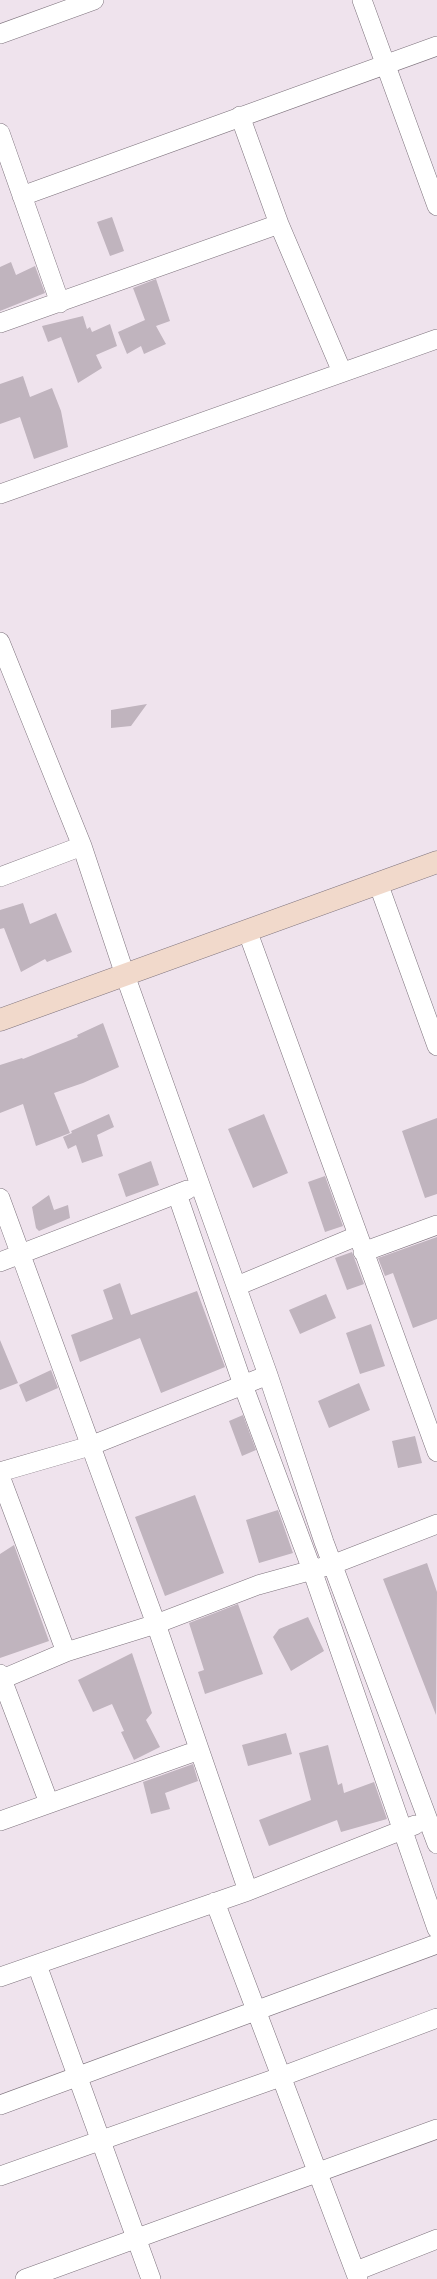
<!DOCTYPE html>
<style>
body{margin:0}
canvas{display:block;background:#efe3ed}
</style>
<canvas width="437" height="2279"></canvas>
<script>
const context = document.querySelector('canvas').getContext('2d');
context.lineJoin = 'round';
function paint(path, color) { context.fillStyle = color; context.fill(path, 'evenodd'); }
const toPath = rows => new Path2D(rows.map(r => 'M' + r).join(''));
function strokePath(path, color, width, dash) { context.strokeStyle = color; context.lineWidth = width; context.lineCap = dash ? 'butt' : 'round'; context.setLineDash(dash || []); context.stroke(path); }
paint(toPath([
 [112,217,124,251,110,256,97,222],
 [11,262,16,275,35,266,45,293,0,311,0,267],
 [156,279,170,321,156,326,166,344,144,354,141,346,127,354,118,332,145,320,133,288],
 [83,316,87,329,90,327,92,332,110,324,117,346,96,355,102,368,78,383,61,337,48,342,42,326],
 [23,376,30,397,52,388,61,411,68,447,34,459,20,417,0,424,0,384],
 [147,704,131,726,111,728,111,710],
 [23,903,30,924,56,913,72,952,47,962,45,959,21,972,4,928,0,929,0,910],
 [103,1023,119,1067,83,1083,54,1093,70,1133,36,1146,23,1104,0,1113,0,1065,22,1058,23,1059,78,1037,77,1035],
 [109,1114,114,1127,97,1135,103,1156,82,1163,76,1145,68,1149,63,1137,72,1133,71,1131],
 [264,1114,288,1173,253,1188,228,1129],
 [437,1118,437,1194,425,1198,402,1131],
 [151,1161,159,1185,126,1197,118,1174],
 [325,1176,343,1226,325,1232,308,1182],
 [49,1195,54,1210,68,1205,70,1218,39,1231,36,1228,32,1207],
 [437,1237,437,1319,413,1328,393,1273,385,1276,378,1258],
 [352,1252,364,1284,347,1290,335,1258],
 [120,1283,131,1315,197,1291,225,1367,161,1393,140,1338,80,1362,71,1335,113,1319,103,1290],
 [326,1294,336,1318,300,1334,289,1310],
 [371,1324,385,1366,360,1374,346,1333],
 [0,1340,18,1383,0,1390],
 [51,1370,58,1388,26,1402,19,1385],
 [359,1383,370,1410,329,1428,318,1401],
 [243,1415,256,1450,242,1456,229,1421],
 [415,1436,422,1463,398,1468,392,1441],
 [195,1495,224,1573,165,1596,135,1517],
 [278,1510,293,1553,259,1563,246,1520],
 [14,1545,49,1641,0,1658,0,1554],
 [427,1563,437,1592,436,1715,383,1579],
 [238,1604,263,1674,205,1694,198,1672,204,1670,189,1623],
 [308,1617,324,1651,291,1671,273,1637,279,1629],
 [132,1653,152,1713,146,1720,160,1747,134,1760,121,1732,124,1731,112,1704,93,1712,78,1680],
 [286,1733,292,1754,248,1766,242,1745],
 [328,1745,338,1785,342,1783,344,1793,374,1782,387,1819,341,1832,337,1820,269,1846,259,1820,311,1800,299,1753],
 [193,1764,198,1781,165,1793,170,1809,151,1814,143,1782]
]), '#c0b4be');
const street = toPath([
 [362,0,437,206],
 [0,34,94,0],
 [240,116,279,224,342,372],
 [0,133,60,303],
 [22,196,437,46],
 [0,323,279,224],
 [0,494,437,339],
 [0,642,82,846,125,975,268,1375,324,1542,437,1844],
 [0,877,82,846],
 [378,883,437,1046],
 [247,930,437,1452],
 [177,1194,243,1385,312,1570,437,1929],
 [0,1198,156,1624,248,1891],
 [363,1252,437,1225],
 [0,1262,187,1190],
 [237,1286,357,1236],
 [0,1472,90,1446,268,1375],
 [0,1476,66,1652],
 [0,1674,49,1803],
 [0,1680,66,1652,156,1624,258,1585,334,1564,437,1524],
 [0,1821,199,1750],
 [215,1902,358,2279],
 [37,1965,151,2279],
 [0,1977,248,1891,415,1825],
 [0,2105,437,1944],
 [0,2176,283,2076,437,2018],
 [356,2271,437,2239],
 [25,2279,437,2129]
]);
const secondary = toPath([
 [0,1020,437,862]
]);
strokePath(street, '#7e737d', 20);
strokePath(secondary, '#7e737d', 23);
strokePath(street, '#fff', 19);
strokePath(secondary, '#f1d9cb', 22);
</script>
